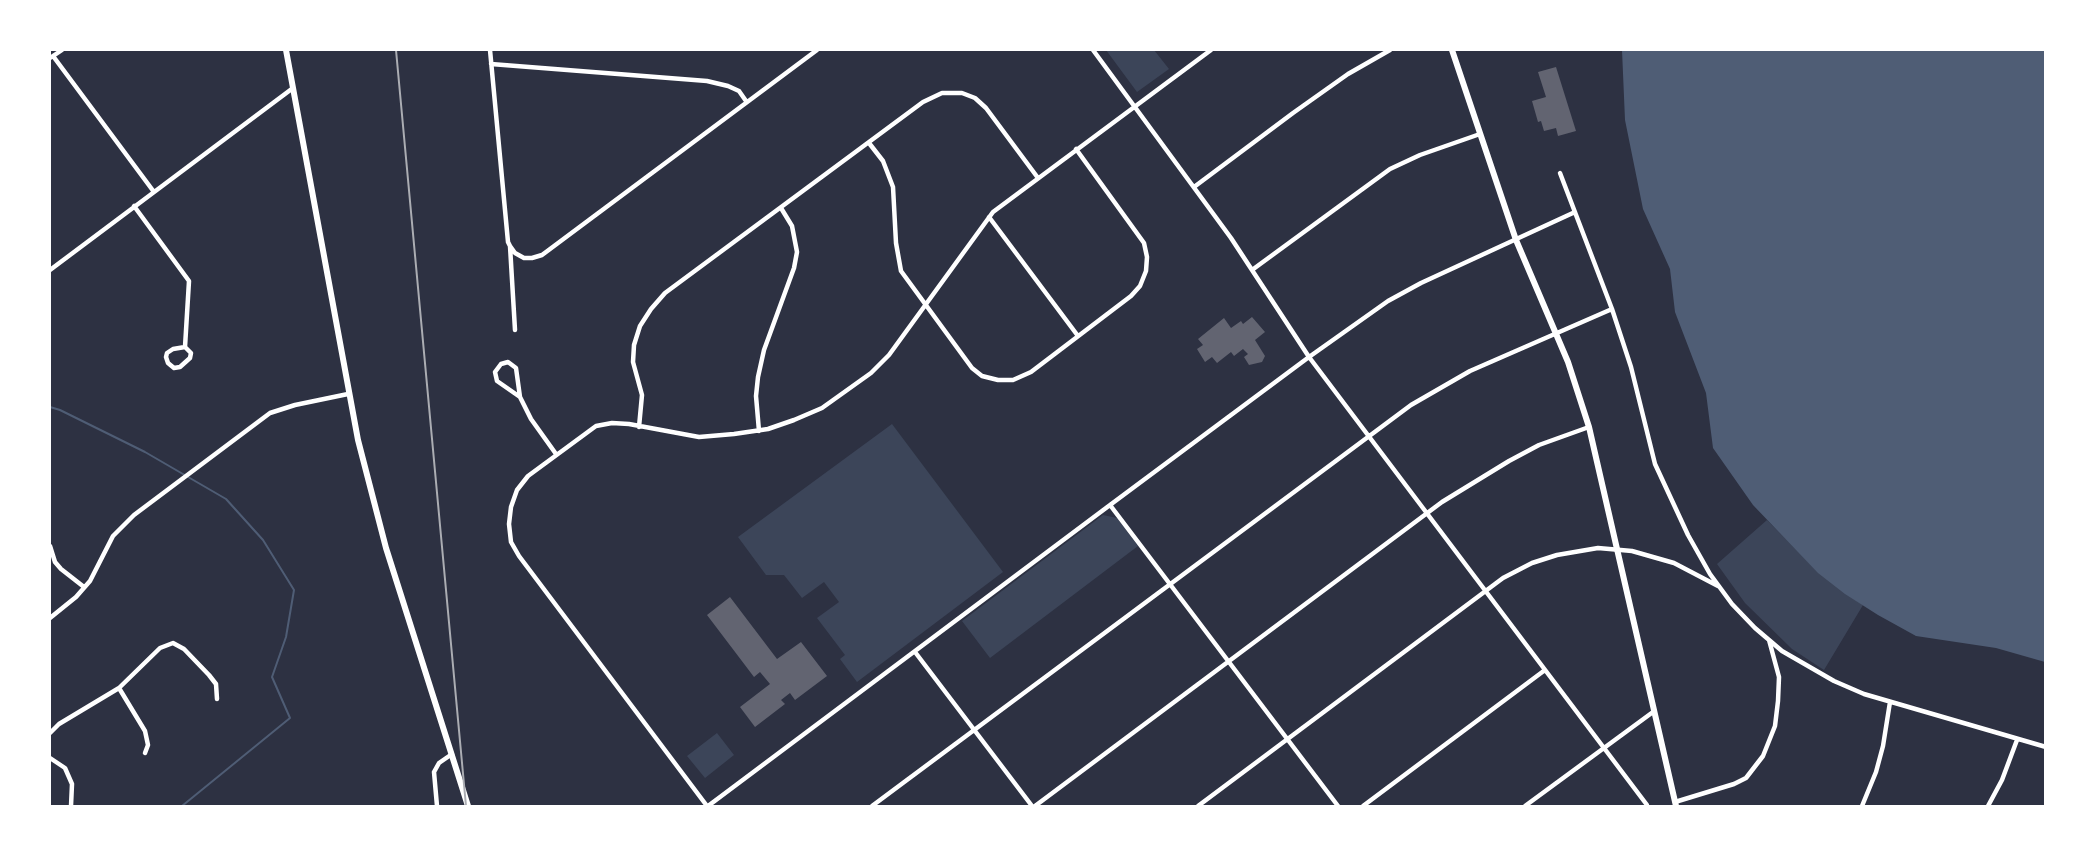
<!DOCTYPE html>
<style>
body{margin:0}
#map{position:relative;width:2095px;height:856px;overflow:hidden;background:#2d3142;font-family:"Source Sans 3",sans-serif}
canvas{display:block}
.frame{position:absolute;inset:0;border:51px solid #fff;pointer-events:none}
</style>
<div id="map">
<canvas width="2095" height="856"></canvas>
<div class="frame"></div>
</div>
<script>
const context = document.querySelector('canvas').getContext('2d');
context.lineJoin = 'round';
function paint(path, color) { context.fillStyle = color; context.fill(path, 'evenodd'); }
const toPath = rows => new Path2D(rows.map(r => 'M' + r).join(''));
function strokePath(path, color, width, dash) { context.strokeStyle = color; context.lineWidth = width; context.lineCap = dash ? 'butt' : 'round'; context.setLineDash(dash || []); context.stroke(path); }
paint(toPath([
 [1106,50,1154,50,1169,69,1137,92],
 [892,424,1003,572,857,682,840,659,845,655,817,618,839,602,824,582,802,598,784,575,766,575,738,537],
 [1103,515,1117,518,1138,546,990,658,962,621],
 [1767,520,1818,572,1863,605,1824,670,1792,649,1745,603,1717,564],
 [717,733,734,755,705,778,687,756]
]), '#3c4559');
paint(toPath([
 [1622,50,2045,50,2045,662,1996,648,1916,636,1878,615,1845,594,1818,573,1753,505,1713,448,1706,393,1675,312,1670,269,1643,209,1625,120]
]), '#4f5d75');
strokePath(toPath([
 [50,407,60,410,145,452,226,499,263,540,294,590,286,637,272,677,290,718,182,806]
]), '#4f5d75', 2);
paint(toPath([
 [1556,67,1576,131,1558,136,1556,128,1544,131,1541,121,1538,122,1532,101,1546,97,1538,72],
 [1252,317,1265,332,1255,340,1265,356,1262,362,1249,365,1244,357,1248,354,1243,349,1234,356,1231,352,1217,363,1212,357,1205,362,1197,349,1203,345,1198,339,1224,318,1231,328,1241,321,1243,324],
 [730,597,777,659,801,642,827,676,795,700,790,693,781,700,785,704,755,727,740,707,770,684,760,672,754,677,707,615]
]), '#626471');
strokePath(toPath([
 [490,50,508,242,510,246,515,330],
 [1093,50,1231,238,1309,357,1647,805],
 [53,56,154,192],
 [50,58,62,50],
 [491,64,707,81,728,86,739,91,746,101],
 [869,143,883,161,893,187,896,243,901,271,972,368,982,376,998,380,1013,380,1031,372,1131,296,1140,286,1146,271,1147,257,1144,243,1076,149],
 [1560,173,1612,309,1631,367,1655,464,1688,535,1710,574,1732,604,1755,628,1782,651,1834,681,1864,694,2046,747],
 [1194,187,1293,113,1348,74,1390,50],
 [134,206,189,281,185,347],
 [989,217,1078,336],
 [510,246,515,253,524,258,532,258,542,255,817,50],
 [50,270,293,88],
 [1252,270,1390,169,1420,155,1480,134],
 [185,347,191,353,190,358,180,367,174,368,168,363,166,357,167,353,173,349,185,347],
 [520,397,497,381,495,372,501,364,508,362,516,368,520,397,531,419,556,454],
 [639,427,642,395,633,362,634,345,640,326,651,309,665,293,923,102,942,93,962,93,975,98,986,108,1038,178],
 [759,431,756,396,758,377,764,350,794,268,797,252,792,226,781,208],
 [1110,505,1338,806],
 [50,546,55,562,61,569,84,587],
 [50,618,76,597,90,581,113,536,134,515,270,413,295,405,348,394],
 [915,652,1032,806],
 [119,688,145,731,148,745,145,753],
 [50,733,59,724,119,688,160,648,173,643,184,649,209,675,216,684,217,699],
 [50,758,65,768,72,784,71,806],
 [1675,802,1734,784,1746,778,1763,756,1775,726,1778,701,1779,677,1769,640],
 [437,806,434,772,439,763,452,754],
 [707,806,519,556,511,542,509,524,511,507,517,490,528,476,596,426,612,423,629,424,699,437,734,434,768,429,794,420,822,408,871,373,889,355,993,212,1211,50],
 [708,806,1110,505,1309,357,1388,301,1421,283,1575,212],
 [872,806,1411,405,1470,371,1612,309],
 [1035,806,1442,502,1509,461,1539,445,1589,427],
 [1198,806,1503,578,1532,563,1557,555,1598,548,1632,551,1674,563,1718,586],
 [1363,806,1545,670],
 [1525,806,1653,712],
 [1862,806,1876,772,1883,746,1890,702],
 [1988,806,2002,780,2017,740]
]), '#fff', 4.5);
strokePath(toPath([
 [286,50,358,440,386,548,468,806],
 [1452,50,1516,240,1568,362,1589,427,1676,806]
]), '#fff', 6);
strokePath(toPath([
 [396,50,466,806]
]), '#abadb3', 2);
</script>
